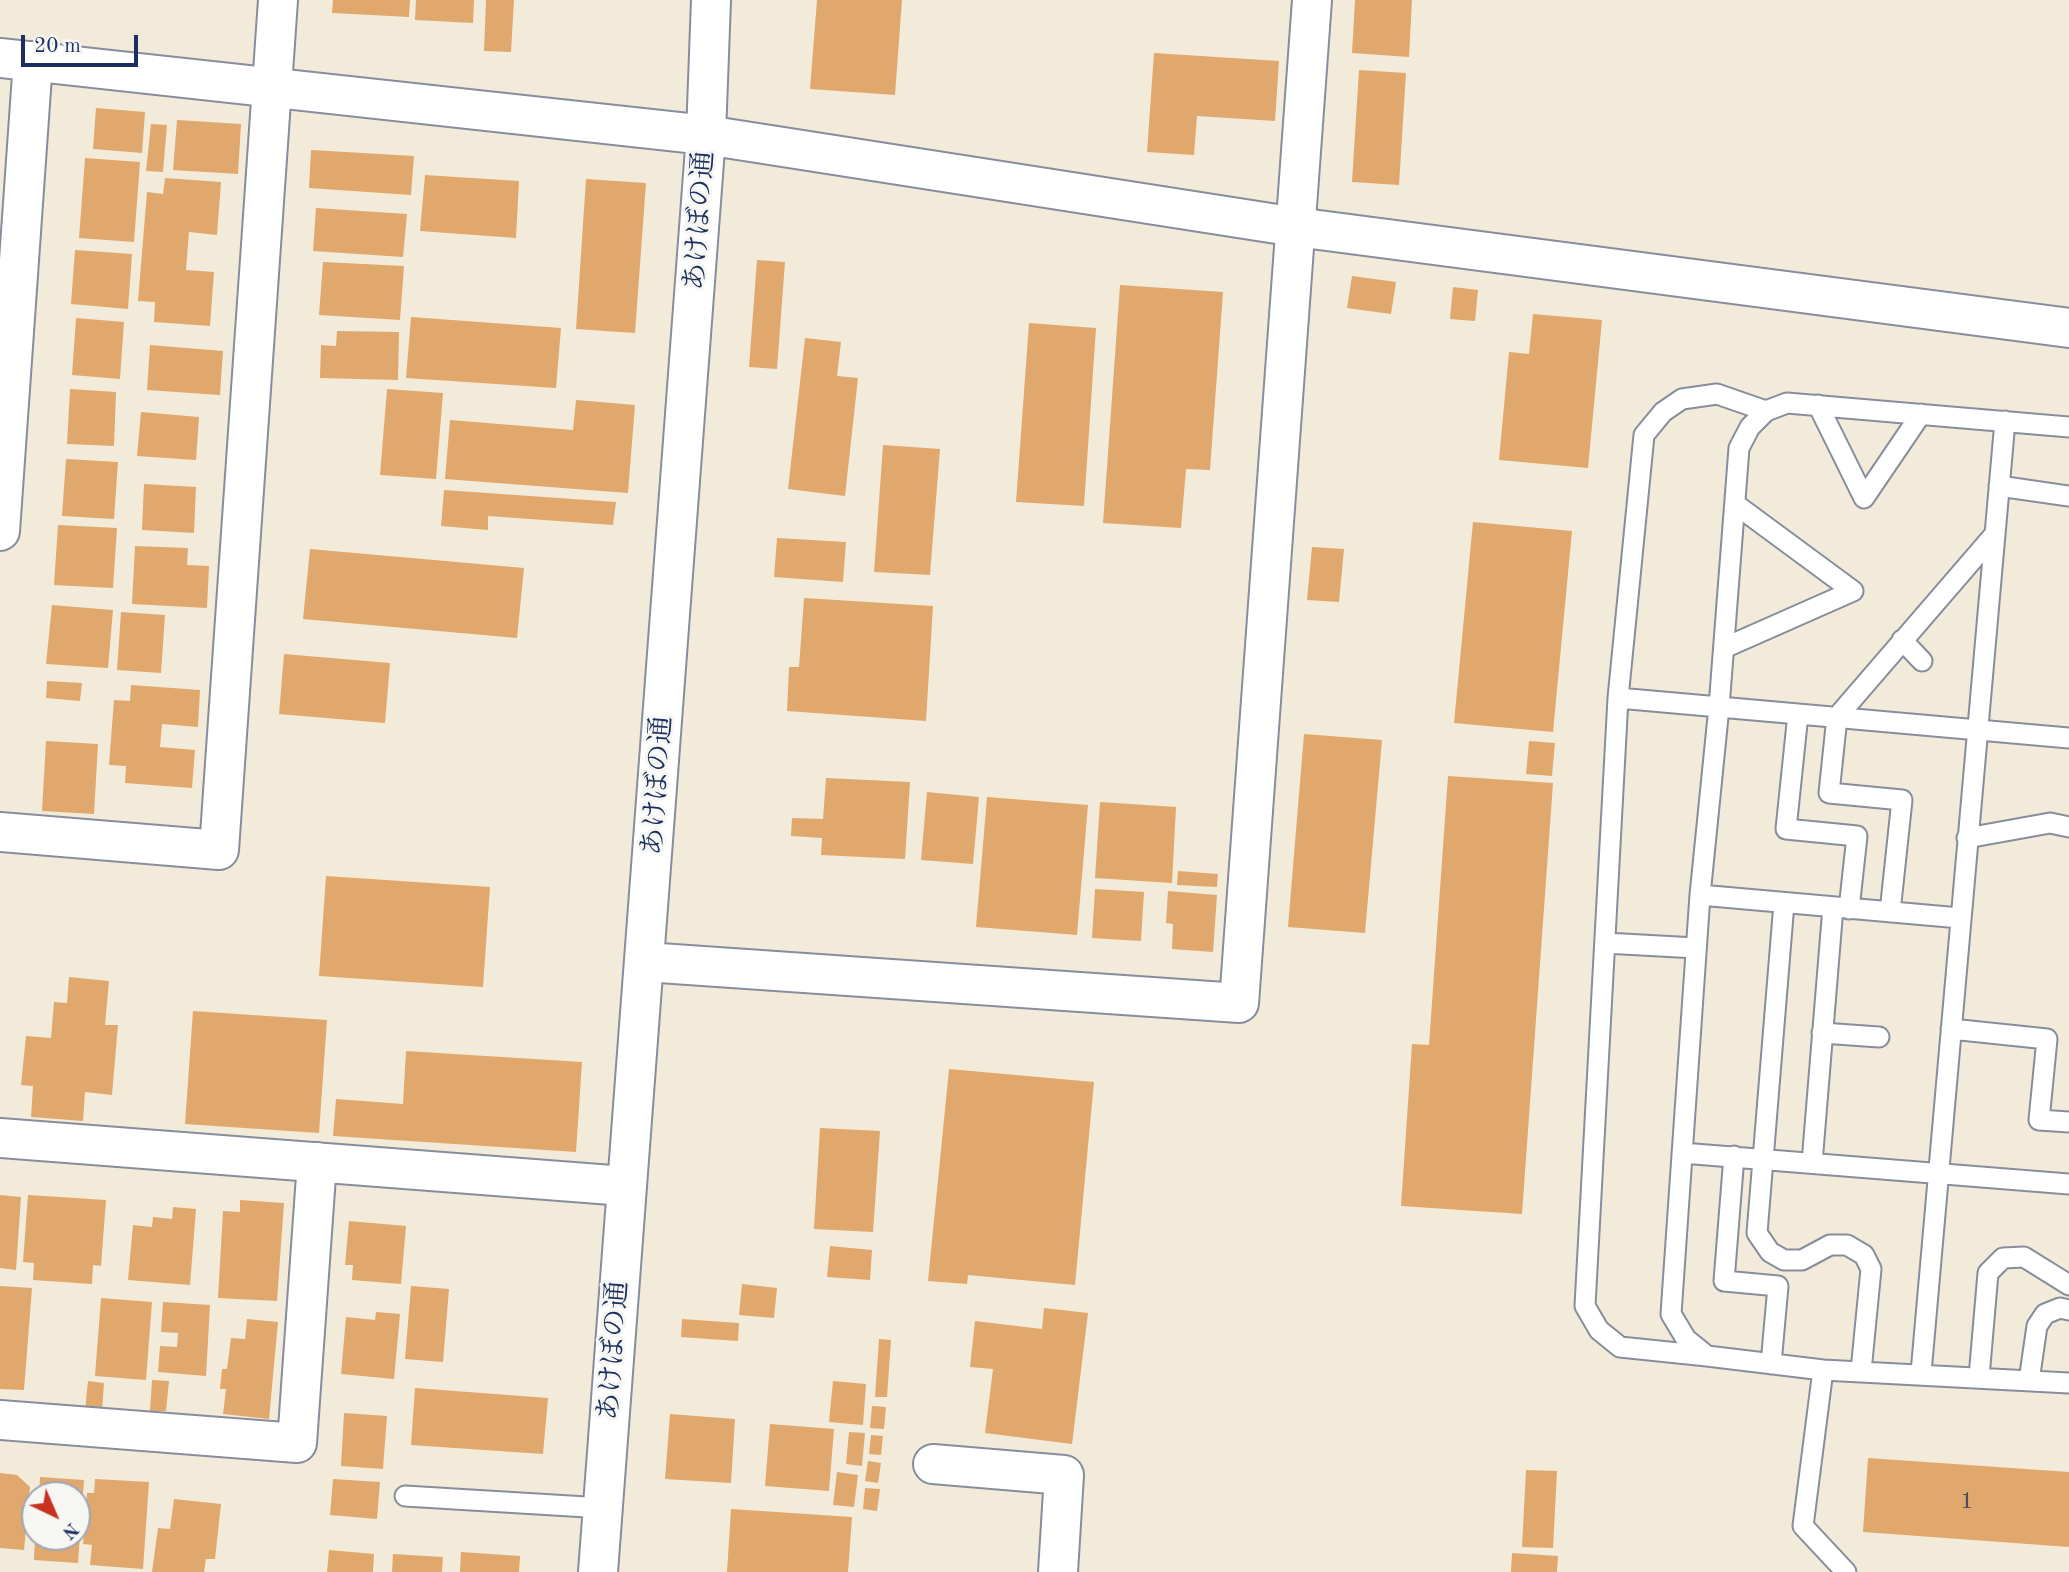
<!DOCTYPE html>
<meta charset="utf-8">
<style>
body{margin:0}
#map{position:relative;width:2069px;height:1572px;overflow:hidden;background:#f3ebd9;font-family:"Old Standard TT",serif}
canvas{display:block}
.north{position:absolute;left:21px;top:1481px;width:70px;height:70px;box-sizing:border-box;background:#f6f6f2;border:2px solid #9ea6b7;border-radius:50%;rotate:136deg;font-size:19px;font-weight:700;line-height:28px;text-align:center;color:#1b2f5e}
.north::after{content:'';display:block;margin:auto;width:24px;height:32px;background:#c8321e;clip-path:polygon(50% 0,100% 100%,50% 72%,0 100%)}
.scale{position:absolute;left:21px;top:35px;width:117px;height:32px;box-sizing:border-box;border:4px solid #1b2f5e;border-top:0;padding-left:9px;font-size:21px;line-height:24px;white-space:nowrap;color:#1b2f5e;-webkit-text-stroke:5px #f6f6f2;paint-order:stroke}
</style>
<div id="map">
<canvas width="2069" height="1572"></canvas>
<div class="north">N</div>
<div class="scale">20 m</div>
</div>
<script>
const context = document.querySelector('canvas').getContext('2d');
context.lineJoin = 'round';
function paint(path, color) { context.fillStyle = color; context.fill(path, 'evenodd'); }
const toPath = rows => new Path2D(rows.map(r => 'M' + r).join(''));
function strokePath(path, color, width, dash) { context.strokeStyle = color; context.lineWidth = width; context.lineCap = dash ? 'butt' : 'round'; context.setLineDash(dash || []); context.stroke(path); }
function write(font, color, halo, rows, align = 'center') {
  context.font = font + ' "Old Standard TT","Noto Serif JP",serif'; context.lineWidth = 6; context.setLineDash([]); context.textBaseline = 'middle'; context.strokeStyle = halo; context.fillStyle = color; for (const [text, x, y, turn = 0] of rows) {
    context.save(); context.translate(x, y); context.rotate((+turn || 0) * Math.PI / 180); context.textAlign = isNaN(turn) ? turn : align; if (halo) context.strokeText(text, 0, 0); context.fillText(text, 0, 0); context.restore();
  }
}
paint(toPath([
 [333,0,410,0,409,17,332,13],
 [416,0,474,0,473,23,415,20],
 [486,0,514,0,511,52,484,51],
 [817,0,902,0,895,95,810,89],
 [1355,0,1412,0,1409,57,1352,53],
 [1154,53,1279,61,1275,121,1197,116,1194,155,1147,152],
 [1359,70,1406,73,1399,185,1352,182],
 [96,108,145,112,142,153,93,149],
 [177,120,241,124,238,174,173,170],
 [151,124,167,125,163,172,146,171],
 [311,150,414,156,411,195,309,188],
 [85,158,140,162,134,242,79,238],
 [425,175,519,181,516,238,420,231],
 [165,178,221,182,217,235,189,232,186,270,214,272,210,326,154,322,155,302,138,301,147,192,163,194],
 [586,179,646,183,635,333,576,329],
 [316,208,407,214,403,257,313,251],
 [75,250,132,254,128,309,71,304],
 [757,260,785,262,777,369,749,367],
 [323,262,404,266,400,320,319,315],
 [1352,276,1396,282,1391,314,1347,308],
 [1120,285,1223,292,1210,470,1186,469,1181,528,1103,523],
 [1453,287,1478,290,1475,321,1450,319],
 [1533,314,1602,320,1588,468,1499,460,1509,352,1529,354],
 [411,317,561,328,556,388,406,378],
 [76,318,124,322,120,379,72,375],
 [1029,323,1096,328,1084,506,1016,502],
 [337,331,399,332,398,380,320,378,321,345,336,346],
 [805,338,841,342,837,376,858,378,845,496,788,489],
 [150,345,223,351,220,395,147,390],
 [70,389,116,392,114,446,67,444],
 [387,389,443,393,436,479,380,475],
 [576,400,635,405,628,493,445,479,450,420,573,430],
 [141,412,199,417,196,460,137,456],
 [883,445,940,449,930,575,874,572],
 [66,459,118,462,114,519,62,516],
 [144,484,196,487,194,533,142,530],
 [444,490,616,502,613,525,488,516,488,530,441,526],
 [1473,522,1572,531,1553,732,1454,723],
 [58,525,117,528,113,588,54,585],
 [777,538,846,542,843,582,774,577],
 [135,546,188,548,187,565,209,566,207,608,132,604],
 [1312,547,1344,549,1339,602,1307,600],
 [310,549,524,568,517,638,303,619],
 [804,598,933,606,926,721,787,711,789,667,799,667],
 [52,605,113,610,108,668,46,664],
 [121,612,165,615,161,673,117,670],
 [284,654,390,663,385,723,279,714],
 [47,681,82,683,80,701,46,698],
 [131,685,200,690,198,727,162,724,160,747,195,750,192,788,125,783,126,766,109,765,114,700,130,701],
 [1304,734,1382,740,1365,933,1288,927],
 [46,741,98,744,94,814,42,811],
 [1529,741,1555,743,1552,776,1526,774],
 [1448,776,1553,783,1522,1214,1401,1206,1412,1044,1429,1045],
 [826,778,910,782,905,859,821,855,822,838,791,836,792,818,823,819],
 [927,792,979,797,973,864,921,860],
 [987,797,1088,805,1077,935,976,927],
 [1100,802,1176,807,1172,883,1095,878],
 [1178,871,1218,874,1217,887,1177,885],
 [326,876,490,887,483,987,319,976],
 [1095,889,1144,892,1141,941,1092,938],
 [1168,891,1217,895,1213,952,1172,949,1173,924,1166,923],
 [69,977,109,981,105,1025,118,1025,112,1095,85,1092,83,1121,31,1117,33,1086,21,1085,26,1036,51,1038,54,1002,67,1003],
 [193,1011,327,1020,319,1133,185,1124],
 [406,1051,582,1062,576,1152,333,1136,336,1099,403,1104],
 [949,1069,1094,1082,1075,1285,968,1275,967,1284,928,1281],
 [820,1128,880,1131,873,1232,814,1229],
 [0,1195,21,1197,16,1270,0,1268],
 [28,1195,106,1200,101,1266,93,1265,92,1284,33,1280,34,1263,23,1262],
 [240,1200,284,1203,277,1301,218,1298,223,1211,240,1212],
 [173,1207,196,1209,190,1285,128,1280,133,1225,152,1227,153,1217,172,1219],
 [349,1221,406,1226,401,1284,352,1280,353,1265,345,1265],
 [830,1246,872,1250,870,1280,827,1277],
 [742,1284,777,1288,774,1318,739,1315],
 [0,1286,32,1288,24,1390,0,1389],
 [411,1286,449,1289,443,1362,405,1359],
 [101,1298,152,1302,146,1380,95,1376],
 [163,1302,210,1305,206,1376,158,1372,160,1346,177,1347,178,1333,161,1332],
 [1044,1308,1088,1313,1072,1444,985,1433,993,1369,970,1367,975,1321,1042,1329],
 [376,1312,400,1314,394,1379,341,1374,346,1317,375,1320],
 [247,1319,278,1322,269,1419,223,1414,226,1389,220,1389,222,1369,227,1369,231,1338,245,1339],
 [682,1319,739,1323,738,1341,681,1337],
 [879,1339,891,1340,887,1397,875,1397],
 [152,1380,169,1381,166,1411,150,1411],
 [88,1381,104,1383,102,1411,85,1410],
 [833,1381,866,1384,863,1425,829,1422],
 [415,1388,548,1398,543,1454,411,1445],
 [872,1406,886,1407,884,1429,870,1428],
 [344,1413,387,1416,383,1469,341,1466],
 [670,1414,735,1419,731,1483,665,1479],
 [770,1424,834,1429,829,1491,765,1486],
 [849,1432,865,1433,862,1466,846,1464],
 [871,1435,883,1436,881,1455,869,1454],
 [1868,1458,2069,1472,2069,1547,1863,1532],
 [868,1461,881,1463,878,1483,865,1481],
 [1526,1470,1557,1471,1553,1548,1522,1547],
 [837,1472,858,1475,854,1507,833,1505],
 [0,1473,17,1475,30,1487,24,1550,0,1548],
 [40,1477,84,1480,78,1563,34,1560,35,1537,77,1537,77,1495,39,1495],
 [95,1479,149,1482,143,1569,90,1565,92,1545,83,1544,87,1493,94,1493],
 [333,1479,380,1482,377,1519,330,1515],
 [865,1488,880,1489,877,1511,863,1509],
 [174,1499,221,1504,215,1559,206,1559,204,1572,152,1572,158,1528,170,1529],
 [731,1509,852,1517,848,1572,727,1572],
 [329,1550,374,1554,373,1572,327,1572],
 [461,1552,520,1556,519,1572,460,1572],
 [1512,1553,1558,1556,1557,1572,1511,1572],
 [393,1554,443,1557,442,1572,392,1572]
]), '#e0a86d');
const service = toPath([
 [1818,405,1864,498,1921,414],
 [2069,427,1787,403,1766,411,1750,427,1739,448,1719,707,1700,895,1671,1314,1686,1339,1707,1356,1823,1370,2069,1383],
 [1999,486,2069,496],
 [1902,640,1922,661],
 [1724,648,1853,591,1735,504],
 [1618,698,2069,738],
 [1798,714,1786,829,1857,836,1849,909],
 [1967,838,2050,823,2069,827],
 [1700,895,1960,918],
 [1784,903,1757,1233,1770,1252,1784,1260,1802,1260,1830,1245,1847,1245,1864,1255,1871,1269,1861,1371],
 [1890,912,1902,800,1829,793,1837,717,1994,535],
 [1605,943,1696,948],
 [1951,1029,2047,1039,2039,1120,2069,1122],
 [1822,1033,1879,1037],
 [1682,1153,2069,1184],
 [1734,1156,1724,1281,1778,1286,1771,1364],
 [1812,1163,1833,907],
 [1707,1356,1620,1347,1599,1330,1585,1306,1618,698,1644,435,1663,412,1682,399,1717,394,1766,411],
 [1823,1370,1803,1526,1846,1572],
 [1921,1373,2005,421],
 [1979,1377,1988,1273,2003,1258,2024,1257,2069,1285],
 [2029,1381,2037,1326,2045,1314,2060,1308,2069,1310],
 [405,1496,603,1508]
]);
const minor = toPath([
 [0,531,33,61],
 [0,832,219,850,278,0],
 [645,962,1239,1003,1312,0],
 [0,1138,625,1186],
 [0,1420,297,1443,317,1162],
 [933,1464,1064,1475,1058,1572]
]);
const tertiary = toPath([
 [0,58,706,135,1296,227,2069,328],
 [598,1572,706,135,711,0]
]);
strokePath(service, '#878d9c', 23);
strokePath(minor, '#878d9c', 42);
strokePath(tertiary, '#878d9c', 42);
strokePath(service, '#fff', 19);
strokePath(minor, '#fff', 38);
strokePath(tertiary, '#fff', 38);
write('24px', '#4c4d62', null, [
 ["1",1967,1502]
]);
write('28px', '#1b2f5e', '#f6f6f2', [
 ["あけぼの通",700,221,-86],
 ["あけぼの通",658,786,-86],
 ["あけぼの通",614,1351,-86]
]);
</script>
